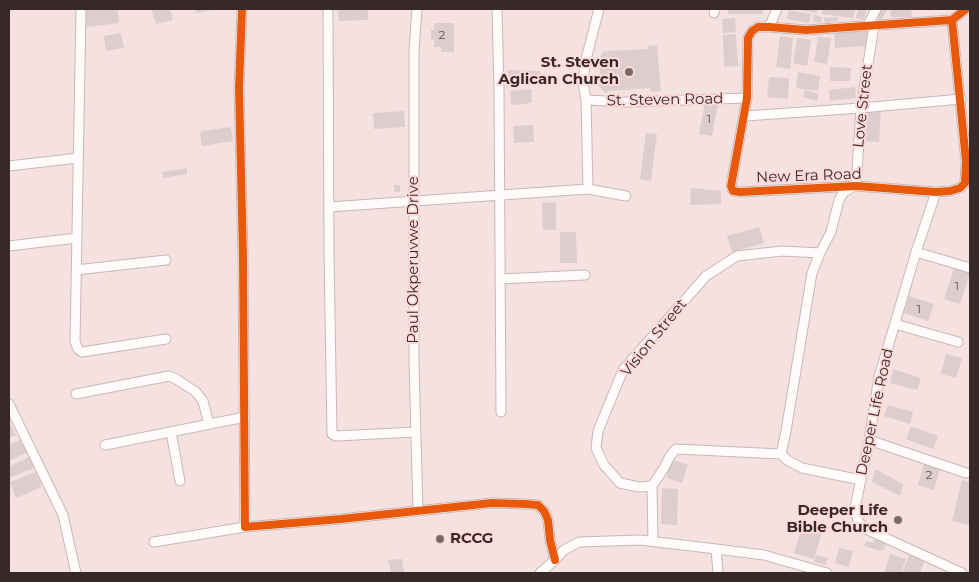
<!DOCTYPE html>
<style>
body{margin:0}
#map{position:relative;width:979px;height:582px;overflow:hidden;background:#f5e2e0;font-family:Montserrat,sans-serif}
canvas{display:block}
.frame{position:absolute;inset:0;border:10px solid #362928;pointer-events:none}
</style>
<div id="map">
<canvas width="979" height="582"></canvas>
<div class="frame"></div>
</div>
<script>
const context = document.querySelector('canvas').getContext('2d');
context.lineJoin = 'round';
function paint(path, color) { context.fillStyle = color; context.fill(path, 'evenodd'); }
const toPath = rows => new Path2D(rows.map(r => 'M' + r).join(''));
function strokePath(path, color, width, dash) { context.strokeStyle = color; context.lineWidth = width; context.lineCap = dash ? 'butt' : 'round'; context.setLineDash(dash || []); context.stroke(path); }
function write(font, color, halo, rows, align = 'center') {
  context.font = font + ' Montserrat,sans-serif'; context.lineWidth = 4; context.setLineDash([]); context.textBaseline = 'middle'; context.strokeStyle = halo; context.fillStyle = color; for (const [text, x, y, turn = 0] of rows) {
    context.save(); context.translate(x, y); context.rotate((+turn || 0) * Math.PI / 180); context.textAlign = isNaN(turn) ? turn : align; if (halo) context.strokeText(text, 0, 0); context.fillText(text, 0, 0); context.restore();
  }
}
paint(toPath([
 [85,9,118,9,119,23,87,27],
 [151,9,170,9,173,20,156,24],
 [195,9,213,9,213,10,196,13],
 [338,9,368,9,368,20,339,21],
 [728,9,763,9,763,14,728,14],
 [800,9,818,9,817,13,800,10],
 [823,9,855,9,853,18,822,14],
 [858,9,867,9,864,20,856,18],
 [879,9,888,9,881,20,875,16],
 [890,9,911,9,912,17,891,17],
 [789,10,811,14,809,23,787,19],
 [814,15,822,17,821,23,813,21],
 [838,17,838,21,825,23,824,18],
 [735,18,736,32,723,33,722,19],
 [434,23,454,23,454,52,441,52,441,47,434,47,434,40,431,40,431,30,434,30],
 [867,31,867,46,835,48,834,32],
 [121,33,124,48,106,51,104,36],
 [736,34,738,66,724,67,723,35],
 [780,36,793,38,790,69,776,67],
 [818,37,831,38,827,64,814,62],
 [797,38,811,40,807,66,793,63],
 [657,45,661,91,651,92,650,88,608,91,606,94,598,85,601,82,599,62,597,60,605,50,606,52,608,51,648,49,648,46],
 [830,67,851,68,850,81,830,81],
 [508,70,540,71,540,84,508,84],
 [798,72,820,76,818,91,796,88],
 [769,77,789,78,788,99,767,97],
 [855,87,856,98,830,101,829,90],
 [531,89,532,103,511,105,510,91],
 [805,90,819,94,817,101,803,97],
 [705,102,718,104,712,136,699,134],
 [865,109,881,110,879,142,862,141],
 [404,111,405,127,374,129,373,113],
 [533,125,534,142,514,143,513,126],
 [230,127,231,128,233,141,202,146,200,133,202,133,201,131],
 [646,133,657,134,651,181,640,179],
 [187,168,187,174,163,178,162,172],
 [394,185,400,185,400,192,394,192],
 [691,188,721,191,721,204,690,205],
 [556,202,556,230,543,230,542,203],
 [759,227,764,243,732,252,727,236],
 [560,232,576,232,577,263,560,263],
 [954,268,970,273,960,304,944,299],
 [909,296,934,304,928,321,904,313],
 [946,354,962,358,956,378,941,374],
 [893,369,921,378,917,390,890,383],
 [888,405,913,412,910,424,884,416],
 [9,423,10,423,16,435,9,438],
 [911,426,938,436,933,449,906,439],
 [22,439,28,452,9,461,9,445],
 [30,457,34,468,9,478,9,466],
 [673,460,688,465,682,483,667,478,668,474,666,473,670,462,672,463],
 [925,460,941,465,934,490,918,485],
 [875,469,903,484,900,496,872,482],
 [36,472,42,487,16,498,10,482],
 [962,480,970,482,970,520,969,525,952,521],
 [662,488,678,489,677,525,661,524],
 [803,523,823,529,814,559,794,553],
 [877,537,887,540,884,550,882,549,881,551,864,546,866,541,873,543,874,540,876,540],
 [839,548,853,551,849,567,835,563],
 [890,554,906,559,901,573,884,573],
 [816,555,828,558,826,565,814,562],
 [909,555,925,560,920,573,902,573],
 [402,559,404,573,391,573,388,560]
]), '#dccdcf');
const minor = toPath([
 [81,9,75,342,78,349,82,352,166,339],
 [242,9,239,88,243,257,245,527,341,519,492,503,526,504,538,505,544,511,548,520,550,540,555,560],
 [328,9,329,253,332,434,336,436,415,432],
 [417,9,414,51,414,362,418,511],
 [497,9,499,89,501,412],
 [599,9,585,63,583,83,586,100,626,102,747,98],
 [714,13,715,9],
 [952,20,966,161,965,183,960,188,950,191,936,192,856,186,740,192,733,191,731,186,747,98,748,38,752,31,758,27,769,27,806,30,952,20,966,9],
 [868,25,876,9],
 [769,27,777,9],
 [586,100,588,189],
 [745,116,861,108,961,99],
 [9,166,78,158],
 [856,186,861,108,874,26],
 [936,192,916,252,879,377,869,440,855,508,858,522,868,530,962,573],
 [329,207,588,189,626,196],
 [9,246,77,238],
 [916,252,970,268],
 [76,270,166,260],
 [500,279,585,275],
 [895,324,958,342],
 [76,394,169,376,176,379,196,392,203,401,209,424],
 [9,404,63,515,76,573],
 [171,432,180,481],
 [869,440,966,473],
 [105,445,245,417],
 [781,454,786,431,812,273,820,253,831,232,839,200,844,192,853,187],
 [652,486,639,487,620,483,604,465,596,448,598,431,623,370,706,276,737,256,782,251,820,253],
 [653,541,652,486,664,468,670,456,676,449,781,454,787,460,802,468,861,480],
 [154,542,245,527],
 [716,549,718,573],
 [540,573,555,560,564,550,579,542,640,540,716,549,764,555,827,573]
]);
strokePath(minor, '#c7b8b7', 11);
strokePath(minor, '#fefbfa', 9);
strokePath(toPath([
 [242,9,239,88,243,257,245,527,341,519,492,503,526,504,538,505,544,511,548,520,550,540,555,560],
 [952,20,966,161,965,183,960,188,950,191,936,192,856,186,740,192,733,191,731,186,747,98,748,38,752,31,758,27,769,27,806,30,952,20,966,9]
]), '#e8590c', 8);
for (const [x, y, r, color] of [
 [629,72,5,"#796a68"],
 [898,520,5,"#796a68"],
 [440,539,5,"#796a68"]
]) { const dot = new Path2D(); dot.arc(x, y, r, 0, 2 * Math.PI); context.fillStyle = color; context.fill(dot); strokePath(dot, '#fddad8', 2); }
write('12px', '#605252', null, [
 ["2",442,35],
 ["1",709,119],
 ["1",957,286],
 ["1",919,309],
 ["2",929,475]
]);
write('bold 15px', '#362928', '#fddad8', [
 ["St. Steven",619,63],
 ["Aglican Church",619,80],
 ["Deeper Life",888,511],
 ["Bible Church",888,528],
 ["RCCG",450,539,"left"]
], 'right');
write('15px', '#362928', '#fddad8', [
 ["St. Steven Road",665,100,-1],
 ["Love Street",863,106,-84],
 ["New Era Road",809,176,-2],
 ["Paul Okperuvwe Drive",414,260,-90],
 ["Vision Street",654,338,-51],
 ["Deeper Life Road",875,412,-78]
]);
</script>
